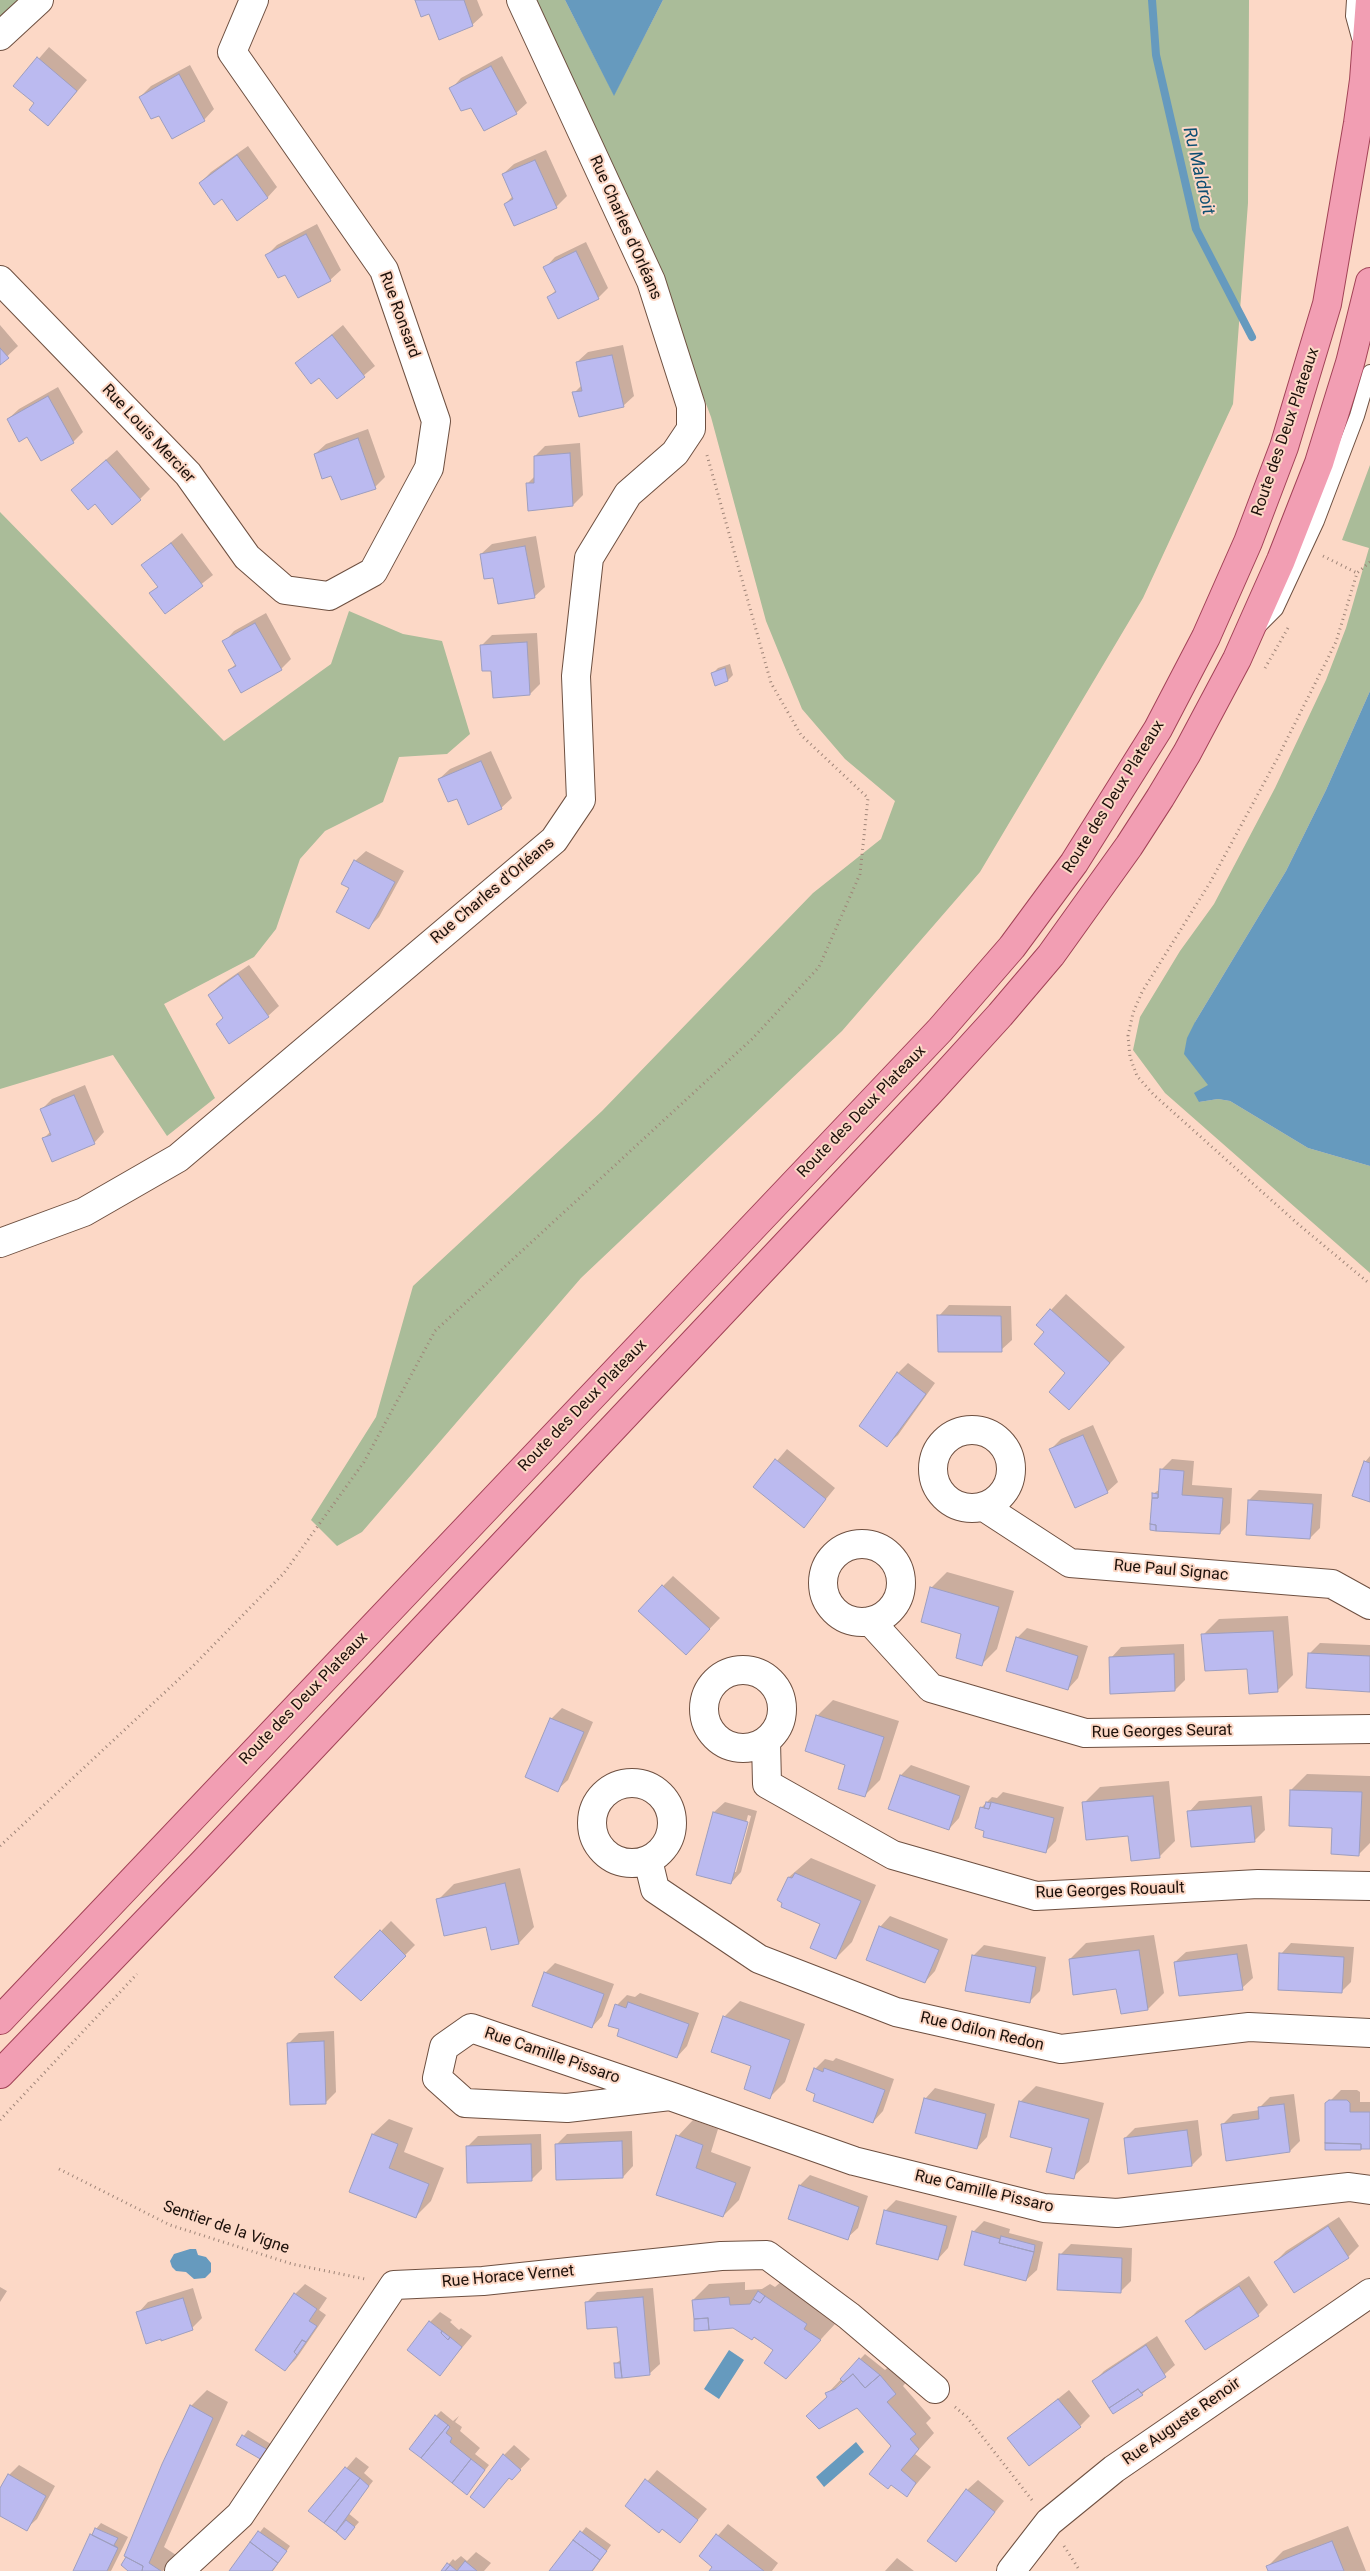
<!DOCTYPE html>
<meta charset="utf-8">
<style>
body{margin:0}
canvas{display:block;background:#fcd8c6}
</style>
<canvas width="1370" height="2571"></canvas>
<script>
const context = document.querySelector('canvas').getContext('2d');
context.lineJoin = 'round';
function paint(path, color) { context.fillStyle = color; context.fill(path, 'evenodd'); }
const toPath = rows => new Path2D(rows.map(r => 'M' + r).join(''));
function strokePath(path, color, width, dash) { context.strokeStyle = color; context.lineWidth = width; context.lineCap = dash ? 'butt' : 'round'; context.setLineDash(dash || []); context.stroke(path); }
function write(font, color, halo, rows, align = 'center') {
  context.font = font + ' Roboto,sans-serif'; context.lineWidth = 4; context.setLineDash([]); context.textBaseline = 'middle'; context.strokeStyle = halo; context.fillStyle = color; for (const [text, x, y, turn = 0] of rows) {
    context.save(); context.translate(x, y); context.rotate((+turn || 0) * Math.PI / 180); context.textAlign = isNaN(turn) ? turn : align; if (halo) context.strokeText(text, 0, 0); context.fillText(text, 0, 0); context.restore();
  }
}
paint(toPath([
 [0,0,42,0,0,44],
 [533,0,565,0,614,95,663,0,1249,0,1248,203,1233,404,1143,598,980,872,842,1031,581,1278,362,1532,337,1546,311,1520,376,1417,413,1286,602,1111,813,893,881,839,895,801,845,759,802,709,766,621,711,417,638,225],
 [1370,465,1370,691,1326,790,1286,871,1195,1022,1209,1086,1199,1102,1218,1099,1230,1101,1308,1148,1370,1166,1370,1273,1165,1093,1133,1050,1140,1017,1180,951,1214,904,1275,788,1326,680,1346,628,1369,548,1342,540],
 [0,512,224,741,331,664,349,611,403,634,442,641,470,734,447,754,399,757,383,802,325,831,300,859,276,929,254,957,164,1004,215,1098,167,1136,113,1055,0,1089]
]), '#aabc99');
paint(toPath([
 [565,0,663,0,614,96],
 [1370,691,1370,1166,1308,1148,1230,1101,1218,1099,1199,1102,1194,1093,1208,1085,1184,1054,1187,1038,1195,1022,1286,871,1326,790],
 [190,2249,196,2249,198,2255,206,2257,211,2263,211,2272,205,2278,194,2279,186,2272,176,2271,172,2267,170,2261,174,2254],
 [729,2350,744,2360,719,2399,704,2389],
 [856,2442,864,2452,824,2487,816,2477]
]), '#669abe');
paint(toPath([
 [416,0,477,0,483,15,472,25,430,13],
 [49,47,87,80,58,114,36,103,15,86],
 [502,56,527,103,516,113,471,106,451,89,461,78],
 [190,65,214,109,204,120,140,97,151,86],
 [248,146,277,187,267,198,222,198,200,183,211,172],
 [546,150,567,196,556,207,505,204,513,196,503,174,514,164],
 [317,224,341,270,330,280,286,273,267,255,277,245],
 [586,242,608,288,598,298,549,297,556,290,545,268,555,257],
 [0,325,18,346,0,363],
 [343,325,375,366,337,398,319,376,297,363],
 [623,345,634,396,623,406,574,393,582,385,577,362,588,352],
 [58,387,83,432,73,442,28,436,8,419,19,409],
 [368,429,385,477,375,487,332,474,315,454,326,444],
 [580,443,583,495,573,505,527,484,536,475,535,456,545,446],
 [117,450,150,489,140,499,83,480],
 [182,533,213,575,166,612,151,593,158,586,143,566],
 [536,536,545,587,534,597,494,576,481,554,492,544],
 [266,613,291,659,281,669,229,670,236,664,224,642,234,631],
 [537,633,540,684,530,694,492,670,481,646,492,635],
 [730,664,733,675,728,680,713,673,718,668],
 [491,751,512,798,501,808,457,798,439,779,450,769],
 [366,851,404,871,379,917,368,928,351,888,355,861],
 [249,965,279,1006,268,1016,224,1017,209,995,220,985],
 [85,1085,104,1132,94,1143,43,1139,50,1132,41,1110,52,1099],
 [1066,1294,1125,1347,1069,1408,1067,1373,1045,1332,1051,1310],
 [949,1305,1011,1306,1012,1340,1001,1350,939,1316],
 [908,1363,935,1383,898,1435,887,1445,898,1373],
 [1093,1425,1118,1482,1107,1492,1051,1449,1061,1439],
 [787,1449,835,1488,804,1526,755,1487],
 [1370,1456,1370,1501,1365,1462],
 [1172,1459,1194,1461,1192,1485,1232,1488,1230,1523,1220,1533,1151,1529,1153,1494,1160,1489,1161,1470],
 [1259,1490,1322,1494,1320,1528,1310,1538,1249,1500],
 [947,1572,1014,1591,997,1649,981,1665,963,1633,931,1588],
 [673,1576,720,1618,696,1643,663,1586],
 [1288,1616,1293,1675,1277,1691,1203,1635,1219,1619],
 [1027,1628,1088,1646,1078,1678,1068,1689,1017,1638],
 [1320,1643,1370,1645,1370,1691,1310,1653],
 [1184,1644,1185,1680,1175,1690,1111,1658,1121,1647],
 [833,1700,899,1721,880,1780,864,1796,817,1716],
 [562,1708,593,1722,568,1780,557,1790,551,1719],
 [911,1765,970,1786,959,1818,949,1829,901,1775],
 [1307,1774,1370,1776,1370,1843,1359,1854,1291,1790],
 [1169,1781,1175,1841,1159,1857,1084,1803,1100,1787],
 [1003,1792,1064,1807,1056,1841,1045,1852,986,1830,981,1808,992,1797,997,1798],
 [1262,1796,1265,1830,1254,1841,1189,1812,1199,1801],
 [725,1802,757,1811,741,1872,731,1883,697,1874,714,1812],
 [748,1815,751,1816,736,1872,733,1872],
 [811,1858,876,1885,852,1942,836,1958,821,1923,789,1877],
 [520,1868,534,1927,519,1943,438,1900,454,1884],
 [890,1916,948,1939,935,1971,925,1982,880,1927],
 [391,1921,415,1945,361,2000,336,1977],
 [1154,1935,1164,1993,1148,2009,1070,1959,1086,1943],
 [1291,1943,1354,1947,1351,1982,1341,1992,1281,1954],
 [1247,1944,1253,1978,1242,1988,1175,1962,1186,1952],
 [984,1945,1046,1957,1040,1991,1029,2002,973,1956],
 [555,1963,614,1984,602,2016,592,2027,545,1973],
 [640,1993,699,2013,687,2046,677,2057,621,2029,617,2005,627,1995,635,1997],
 [740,2001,805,2024,785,2082,769,2098,724,2017],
 [334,2031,336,2092,325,2103,289,2043,299,2033],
 [836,2058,894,2079,883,2111,873,2122,815,2069,825,2059,833,2061],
 [1036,2086,1104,2103,1089,2162,1073,2177,1020,2102],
 [935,2088,995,2104,987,2137,977,2148,925,2099],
 [1341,2090,1357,2090,1360,2092,1360,2102,1370,2102,1370,2148,1327,2104],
 [1294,2094,1300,2141,1290,2151,1223,2124,1233,2114,1260,2110,1259,2108,1270,2097],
 [389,2119,413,2128,404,2152,444,2168,431,2201,415,2217,350,2192,373,2134],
 [693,2120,718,2129,711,2152,751,2167,739,2200,723,2216,678,2136],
 [1198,2120,1202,2155,1192,2165,1125,2138,1135,2128],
 [632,2131,633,2166,623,2177,557,2144,567,2134],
 [541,2134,542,2169,532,2179,467,2147,478,2136],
 [810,2175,868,2196,858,2228,847,2238,800,2185],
 [896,2200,957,2216,948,2248,938,2259,877,2243,886,2210],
 [1339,2217,1359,2246,1348,2257,1295,2291,1275,2262,1286,2251],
 [984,2221,1010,2229,1009,2233,1043,2242,1037,2270,1026,2280,973,2232],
 [1071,2244,1132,2248,1131,2281,1120,2292,1060,2255],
 [1249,2276,1268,2305,1258,2315,1187,2321,1197,2311],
 [782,2281,822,2308,819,2312,835,2324,786,2377,774,2350,693,2300,709,2284,745,2282,745,2290,762,2289,770,2284,775,2287],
 [305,2284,327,2298,319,2310,326,2315,296,2359,285,2370,295,2294],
 [0,2287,7,2291,0,2302],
 [193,2288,202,2318,192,2328,138,2313,148,2302],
 [653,2288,660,2364,649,2374,616,2377,615,2364,622,2359,618,2325,586,2303,597,2292],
 [440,2312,452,2320,450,2322,459,2330,461,2328,472,2336,440,2374,430,2322],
 [1157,2336,1175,2365,1142,2394,1094,2381,1104,2371],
 [865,2354,885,2370,896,2360,911,2377,903,2386,931,2418,926,2423,934,2433,915,2454,931,2467,907,2495,893,2446,858,2406,828,2396,827,2394],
 [854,2371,854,2374,832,2395,830,2393],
 [207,2390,228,2402,164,2547,176,2555,163,2571,129,2571,128,2556,163,2464,191,2406],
 [1069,2390,1090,2416,1080,2426,1009,2438],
 [441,2411,453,2421,459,2416,455,2422,462,2427,460,2431,480,2448,475,2454,489,2465,471,2488,436,2416],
 [248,2430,279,2449,269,2462,238,2444],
 [514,2445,530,2459,512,2478,510,2477,484,2506,504,2455],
 [356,2457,369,2467,364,2473,373,2481,348,2513,359,2522,345,2538,310,2511],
 [19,2465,55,2486,37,2519,26,2529,0,2514,0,2490,9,2475],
 [657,2470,707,2509,680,2541,626,2506],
 [978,2480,1004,2501,956,2561,967,2490],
 [101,2523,128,2537,111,2571,74,2571,91,2535],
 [728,2524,778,2563,772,2571,710,2571,714,2567,700,2556],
 [1348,2526,1366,2571,1269,2571,1267,2567,1283,2551],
 [264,2527,290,2546,273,2571,230,2571],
 [586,2527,611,2545,593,2571,551,2571],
 [476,2552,491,2563,484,2571,443,2571,453,2559,455,2561,461,2556,467,2561],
 [897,2558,914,2571,885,2571]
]), '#0003');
strokePath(toPath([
 [1152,0,1156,55,1196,229,1252,337]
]), '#669abe', 8);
const building = toPath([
 [415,0,464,0,473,26,439,40,429,14,421,17,415,0],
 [37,57,77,91,48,126,29,110,34,103,13,86,37,57],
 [491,66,517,114,484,131,471,108,461,111,449,88,491,66],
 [179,74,205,121,172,139,159,116,151,119,139,97,179,74],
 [237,155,268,198,237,221,222,199,214,205,199,183,237,155],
 [535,160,557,208,514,226,504,204,513,199,502,174,535,160],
 [306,234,331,281,298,298,285,275,278,278,265,255,306,234],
 [576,251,599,299,558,319,547,297,556,292,543,267,576,251],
 [332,335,365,377,337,399,319,378,311,384,295,363,332,335],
 [0,348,9,358,0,365,0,348],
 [612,355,624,407,579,417,572,392,582,391,576,362,612,355],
 [48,396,74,443,41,461,27,437,19,442,7,419,48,396],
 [358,438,376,489,341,500,331,476,322,479,314,454,358,438],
 [570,453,573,506,528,511,526,483,534,483,534,456,570,453],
 [106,460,141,500,112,525,95,504,88,510,71,490,106,460],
 [171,543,203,586,165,614,149,593,158,587,141,565,171,543],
 [525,546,535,598,498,604,493,578,484,579,480,554,525,546],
 [255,623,282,670,241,693,228,670,236,666,222,641,255,623],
 [527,642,530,695,493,698,491,671,482,671,480,645,527,642],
 [725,668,728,681,715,686,711,673,725,668],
 [481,761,502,809,468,825,457,799,448,802,438,779,481,761],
 [354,860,395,882,369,929,336,912,349,888,341,884,354,860],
 [238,974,269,1017,229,1044,216,1024,223,1018,208,995,238,974],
 [74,1095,95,1144,52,1162,42,1138,51,1135,40,1109,74,1095],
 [1050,1309,1110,1363,1069,1410,1049,1392,1065,1373,1034,1344,1044,1332,1036,1325,1050,1309],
 [937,1315,1001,1316,1002,1352,938,1352,937,1315],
 [897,1372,926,1394,887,1447,859,1426,897,1372],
 [1083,1435,1108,1493,1075,1508,1049,1449,1083,1435],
 [775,1459,826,1499,804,1528,753,1487,775,1459],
 [1364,1461,1370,1463,1370,1502,1352,1496,1364,1461],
 [1160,1469,1184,1471,1182,1495,1223,1498,1220,1534,1156,1531,1156,1525,1150,1524,1152,1498,1158,1498,1160,1469],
 [1152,1493,1158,1494,1158,1498,1152,1498,1152,1493],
 [1248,1500,1313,1504,1310,1539,1246,1535,1248,1500],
 [1150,1524,1156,1525,1156,1531,1150,1530,1150,1524],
 [662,1585,710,1629,686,1655,638,1611,662,1585],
 [930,1587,999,1607,982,1666,956,1658,961,1634,921,1622,930,1587],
 [1273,1631,1278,1692,1249,1694,1247,1669,1205,1671,1201,1634,1273,1631],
 [1016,1637,1078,1656,1068,1690,1006,1671,1016,1637],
 [1308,1653,1370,1656,1370,1692,1306,1688,1308,1653],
 [1174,1654,1175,1691,1110,1694,1109,1657,1174,1654],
 [816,1715,884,1737,865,1797,838,1789,845,1765,805,1751,816,1715],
 [550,1718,584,1732,558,1792,525,1777,550,1718],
 [900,1775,960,1796,949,1830,888,1809,900,1775],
 [1290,1790,1362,1792,1359,1856,1331,1854,1332,1828,1289,1826,1290,1790],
 [1153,1796,1160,1858,1131,1861,1128,1836,1086,1840,1082,1802,1153,1796],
 [986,1802,991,1803,989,1809,984,1808,986,1802],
 [991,1802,1054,1818,1046,1853,983,1837,984,1831,975,1828,980,1807,989,1809,991,1802],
 [1251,1806,1255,1842,1191,1847,1187,1811,1251,1806],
 [713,1812,748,1822,731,1884,696,1875,713,1812],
 [795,1873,861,1901,836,1959,810,1948,820,1924,781,1907,782,1903,777,1900,788,1877,792,1878,795,1873],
 [505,1883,519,1944,491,1950,486,1927,444,1936,436,1899,505,1883],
 [879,1926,939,1950,925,1983,866,1960,879,1926],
 [380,1930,406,1956,361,2001,334,1977,380,1930],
 [1139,1950,1148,2010,1121,2014,1116,1989,1073,1995,1069,1959,1139,1950],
 [1279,1953,1344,1957,1342,1993,1278,1990,1279,1953],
 [1237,1954,1243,1990,1179,1996,1174,1962,1237,1954],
 [972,1955,1036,1967,1030,2003,965,1991,972,1955],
 [544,1972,604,1994,592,2028,532,2006,544,1972],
 [628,2002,689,2024,677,2058,617,2036,619,2029,608,2026,615,2004,626,2008,628,2002],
 [723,2016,790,2040,770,2099,744,2089,751,2066,711,2052,723,2016],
 [324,2041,326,2104,290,2105,287,2043,324,2041],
 [814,2068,823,2072,824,2068,885,2090,873,2123,813,2101,815,2094,806,2090,814,2068],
 [924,2098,986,2114,977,2149,915,2133,924,2098],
 [1329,2100,1347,2100,1350,2103,1350,2112,1370,2112,1370,2149,1361,2149,1361,2144,1325,2143,1325,2103,1329,2100],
 [1019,2101,1089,2119,1074,2179,1046,2172,1052,2148,1010,2137,1019,2101],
 [1284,2104,1290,2152,1226,2161,1221,2124,1259,2119,1258,2107,1284,2104],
 [1187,2130,1192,2166,1128,2174,1124,2138,1187,2130],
 [372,2134,398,2144,389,2168,429,2184,416,2218,349,2192,372,2134],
 [676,2135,703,2145,696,2168,736,2183,723,2217,656,2195,676,2135],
 [622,2141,623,2178,556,2180,555,2144,622,2141],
 [1325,2143,1361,2144,1361,2150,1325,2150,1325,2143],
 [531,2144,532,2181,467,2183,466,2146,531,2144],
 [799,2185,859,2207,848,2240,788,2219,799,2185],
 [884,2210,947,2226,938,2260,876,2244,884,2210],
 [1328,2226,1349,2258,1294,2293,1274,2262,1328,2226],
 [972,2231,1000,2239,999,2243,1034,2252,1026,2281,964,2265,972,2231],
 [1001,2236,1035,2245,1034,2252,999,2243,1001,2236],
 [1059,2254,1122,2258,1121,2293,1057,2290,1059,2254],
 [1239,2286,1259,2316,1205,2350,1185,2321,1239,2286],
 [758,2291,765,2296,760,2303,753,2299,758,2291],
 [294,2293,317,2309,309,2321,317,2326,306,2342,302,2340,294,2352,297,2355,285,2371,255,2350,294,2293],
 [765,2296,807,2324,804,2329,821,2340,786,2379,764,2363,773,2350,754,2337,752,2340,733,2328,709,2330,708,2318,694,2319,692,2300,729,2297,730,2305,750,2304,753,2299,760,2303,765,2296],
 [643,2297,650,2375,622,2378,617,2327,587,2329,585,2302,643,2297],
 [183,2298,193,2330,161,2341,161,2339,146,2344,136,2312,183,2298],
 [708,2318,709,2330,694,2331,694,2319,708,2318],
 [429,2321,442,2331,441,2333,448,2340,450,2337,462,2347,440,2376,407,2350,429,2321],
 [442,2331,450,2337,448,2340,441,2333,442,2331],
 [302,2340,306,2342,297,2355,294,2352,302,2340],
 [1146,2345,1166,2377,1141,2393,1138,2389,1109,2408,1092,2381,1146,2345],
 [859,2358,880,2375,865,2388,853,2374,843,2382,840,2379,859,2358],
 [614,2363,620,2363,622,2378,615,2378,614,2363],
 [853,2374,865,2388,880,2375,896,2394,887,2402,916,2434,910,2439,919,2449,901,2470,916,2483,907,2497,891,2485,888,2489,869,2474,891,2446,857,2408,819,2429,806,2416,827,2397,825,2393,835,2389,853,2374],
 [1138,2389,1143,2395,1113,2414,1109,2408,1138,2389],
 [1058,2399,1081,2427,1029,2466,1007,2438,1058,2399],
 [190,2405,213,2418,149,2563,161,2571,142,2571,143,2566,124,2556,162,2464,190,2405],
 [435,2415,448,2425,421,2458,409,2449,435,2415],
 [448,2425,450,2427,446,2433,452,2438,450,2442,471,2459,452,2483,421,2458,448,2425],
 [242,2435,275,2454,269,2464,236,2445,242,2435],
 [503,2454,521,2470,512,2480,509,2478,484,2508,470,2497,503,2454],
 [471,2459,485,2470,467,2495,452,2483,471,2459],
 [345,2467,360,2478,324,2523,308,2511,345,2467],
 [8,2474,46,2496,27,2531,0,2516,0,2488,8,2474],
 [360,2478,369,2486,336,2532,324,2523,360,2478],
 [645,2479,698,2520,680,2543,662,2529,659,2533,625,2506,645,2479],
 [966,2489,995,2512,956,2562,927,2541,966,2489],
 [346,2520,355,2527,345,2540,336,2532,346,2520],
 [95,2528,118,2538,114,2545,118,2548,92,2535,95,2528],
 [258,2531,287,2551,278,2563,250,2542,258,2531],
 [580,2531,607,2551,600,2560,573,2540,580,2531],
 [90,2534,118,2548,107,2571,73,2571,90,2534],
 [716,2534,764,2571,709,2571,712,2567,699,2556,716,2534],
 [573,2540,600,2560,592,2571,549,2571,573,2540],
 [1332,2541,1344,2571,1268,2571,1266,2566,1332,2541],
 [250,2542,278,2563,272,2571,229,2571,250,2542],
 [126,2557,143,2566,142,2571,128,2571,121,2565,126,2557],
 [465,2561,477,2571,457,2571,465,2561],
 [447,2563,450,2565,445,2571,441,2571,447,2563],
 [450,2565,457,2571,445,2571,450,2565]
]);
paint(building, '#bbbaf0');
strokePath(building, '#9e9ebe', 1);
const lane = toPath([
 [1354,0,1353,16,1359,38],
 [1259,626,1276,609,1317,521,1357,416,1370,372]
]);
const street = toPath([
 [0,36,39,0],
 [0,280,188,474,247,557,285,590,329,596,373,572,429,468,436,421,384,270,232,52,254,0],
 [0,1243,84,1212,178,1158,554,840,581,800,576,676,589,558,628,494,675,453,691,429,691,406,651,281,521,0],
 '933 1469a39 39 0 1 1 78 0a39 39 0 1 1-78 0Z',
 [984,1507,1070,1563,1332,1584,1370,1605],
 '823 1583a39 39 0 1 1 78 0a39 39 0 1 1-78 0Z',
 [870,1621,931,1688,1085,1733,1370,1729],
 '704 1709a39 39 0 1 1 78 0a39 39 0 1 1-78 0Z',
 [766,1741,767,1784,893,1855,1036,1896,1258,1884,1370,1886],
 '592 1823a40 40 0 1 1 80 0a40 40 0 1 1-80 0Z',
 [648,1860,655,1889,759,1959,896,2012,1061,2049,1249,2027,1370,2033],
 [670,2096,567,2108,465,2103,437,2078,444,2047,471,2028,670,2096,854,2161,1044,2208,1117,2213,1349,2187,1370,2190],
 [179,2571,240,2515,394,2285,483,2281,721,2256,767,2255,849,2316,935,2389],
 [1011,2571,1049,2522,1114,2469,1370,2293]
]);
const primary = toPath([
 [0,2020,940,1030,1012,947,1074,863,1158,729,1206,637,1248,542,1284,447,1327,304,1358,123,1364,80,1370,0],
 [0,2074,203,1863,929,1093,1000,1015,1051,955,1129,846,1160,798,1187,753,1237,659,1281,560,1319,463,1350,363,1370,282]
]);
strokePath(lane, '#6e5041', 16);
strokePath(street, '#6e5041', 30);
strokePath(primary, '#a24357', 30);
strokePath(toPath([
 [1323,556,1357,573],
 [1370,562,1357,573,1336,642,1277,759,1211,881,1142,992,1133,1013,1128,1036,1130,1057,1137,1076,1154,1095,1298,1224,1370,1284],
 [1265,668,1288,628],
 [0,1846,193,1666,284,1573,364,1462,435,1331,752,1039,819,967,860,874,868,798,801,735,771,683,707,455],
 [0,2120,137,1974],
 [59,2169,170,2225,292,2264,365,2279],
 [955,2407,967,2417,1032,2500],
 [1064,2546,1080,2571]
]), '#9f8578', 3, [1, 4]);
strokePath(lane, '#fff', 14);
strokePath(street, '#fff', 28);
strokePath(primary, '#f29eb3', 28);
write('16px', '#1d110b', '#fcd8c6', [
 ["Rue Charles d'Orléans",625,228,66],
 ["Rue Ronsard",399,315,70],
 ["Route des Deux Plateaux",1286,432,-71],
 ["Rue Louis Mercier",148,434,47],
 ["Route des Deux Plateaux",1114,797,-58],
 ["Rue Charles d'Orléans",493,891,-40],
 ["Route des Deux Plateaux",862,1112,-46],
 ["Route des Deux Plateaux",583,1406,-46],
 ["Rue Paul Signac",1171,1571,5],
 ["Route des Deux Plateaux",304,1699,-46],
 ["Rue Georges Seurat",1162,1732,-1],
 ["Rue Georges Rouault",1110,1891,-2],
 ["Rue Odilon Redon",982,2032,13],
 ["Rue Camille Pissaro",552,2056,19],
 ["Rue Camille Pissaro",984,2192,13],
 ["Sentier de la Vigne",226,2228,19],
 ["Rue Horace Vernet",508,2277,-5],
 ["Rue Auguste Renoir",1182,2422,-35]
]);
write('italic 18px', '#0d4e72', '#fcd8c6', [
 ["Ru Maldroit",1198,171,77]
]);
</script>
